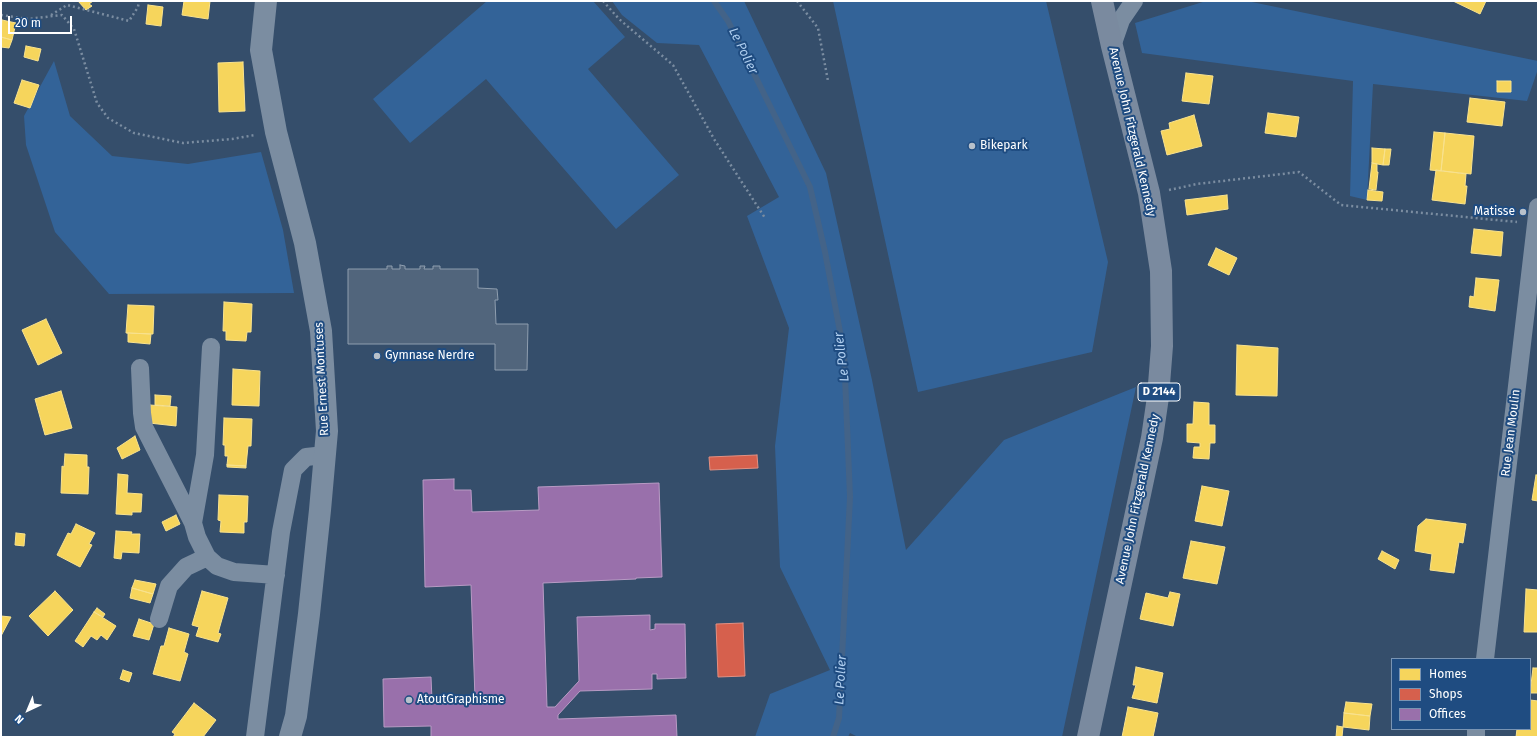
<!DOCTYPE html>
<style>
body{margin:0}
#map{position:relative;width:1539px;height:738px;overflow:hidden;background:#354e6b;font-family:"Fira Sans",sans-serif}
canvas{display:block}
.frame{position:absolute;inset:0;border:2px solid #fff;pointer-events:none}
.legend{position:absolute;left:1391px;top:658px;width:140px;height:72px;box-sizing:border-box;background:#1f4c81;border:1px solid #7994b3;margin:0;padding:5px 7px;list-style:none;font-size:12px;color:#fff}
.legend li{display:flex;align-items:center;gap:8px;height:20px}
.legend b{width:20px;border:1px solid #7994b3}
.north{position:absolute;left:8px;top:690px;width:40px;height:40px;-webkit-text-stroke:3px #1f4c81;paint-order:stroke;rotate:224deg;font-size:11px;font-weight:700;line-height:16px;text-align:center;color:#fff}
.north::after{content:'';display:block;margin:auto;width:14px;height:18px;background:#fff;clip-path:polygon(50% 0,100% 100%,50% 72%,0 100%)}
.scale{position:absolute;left:8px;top:16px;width:64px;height:18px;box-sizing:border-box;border:2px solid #fff;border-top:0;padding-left:5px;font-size:12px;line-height:14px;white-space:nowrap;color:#fff;-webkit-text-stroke:3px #1f4c81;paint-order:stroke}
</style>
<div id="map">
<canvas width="1539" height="738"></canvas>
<div class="frame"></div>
<ul class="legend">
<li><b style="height:11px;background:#f6d55c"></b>Homes</li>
<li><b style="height:11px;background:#d6604d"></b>Shops</li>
<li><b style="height:11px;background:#9970ab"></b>Offices</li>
</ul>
<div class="north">N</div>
<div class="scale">20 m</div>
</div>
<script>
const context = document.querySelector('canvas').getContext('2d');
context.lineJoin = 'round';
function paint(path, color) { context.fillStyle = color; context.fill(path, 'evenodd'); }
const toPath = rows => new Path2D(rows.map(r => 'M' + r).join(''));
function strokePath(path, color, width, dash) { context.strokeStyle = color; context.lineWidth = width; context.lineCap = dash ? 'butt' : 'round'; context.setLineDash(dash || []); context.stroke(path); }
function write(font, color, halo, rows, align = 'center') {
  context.font = font + ' "Fira Sans",sans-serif'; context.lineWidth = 4; context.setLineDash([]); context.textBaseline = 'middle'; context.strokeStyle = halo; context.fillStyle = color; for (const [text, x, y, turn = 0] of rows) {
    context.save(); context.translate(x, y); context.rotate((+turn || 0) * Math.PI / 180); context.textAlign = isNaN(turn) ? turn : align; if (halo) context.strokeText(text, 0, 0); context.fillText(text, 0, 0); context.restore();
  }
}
paint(toPath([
 [487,1,593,1,625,37,588,69,679,175,616,229,486,79,410,143,373,99],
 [612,1,744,1,826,173,872,380,906,550,1004,440,1136,387,1062,737,858,737,850,733,848,737,755,737,770,694,830,670,780,567,775,446,789,328,747,216,779,197,699,45,657,43,622,15],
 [833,1,1046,1,1108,262,1092,352,918,392],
 [1206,1,1247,1,1538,61,1538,69,1527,101,1373,84,1367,200,1350,196,1353,81,1142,53,1135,23],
 [54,61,70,116,112,156,188,164,261,152,283,230,294,293,109,294,55,232,26,145,24,116]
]), '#336398');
const homes = toPath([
 [78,1,93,1,89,4,92,6,86,10,78,1],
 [184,1,210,1,208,19,182,15,184,1],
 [1453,1,1486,1,1480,14,1453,1],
 [148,5,163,7,161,26,146,24,148,5],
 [2,20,16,23,12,40,1,37,2,20],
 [1,37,12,40,9,48,1,47,1,37],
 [26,46,41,49,38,61,24,57,26,46],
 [243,62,245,111,219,112,218,63,243,62],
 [1186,73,1213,76,1209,104,1182,101,1186,73],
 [22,80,39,85,30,108,14,103,22,80],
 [1497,81,1511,81,1511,92,1497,92,1497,81],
 [1470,98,1505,102,1502,126,1467,122,1470,98],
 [1268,113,1299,117,1296,137,1265,133,1268,113],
 [1194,115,1202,146,1167,155,1161,131,1170,129,1169,123,1194,115],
 [1434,132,1445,133,1441,171,1430,170,1434,132],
 [1445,133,1474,136,1471,174,1441,171,1445,133],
 [1372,148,1385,149,1383,165,1372,163,1372,148],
 [1385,149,1391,149,1389,165,1383,165,1385,149],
 [1372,163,1377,164,1377,172,1378,172,1376,190,1369,189,1372,163],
 [1436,170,1466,174,1465,186,1467,186,1465,204,1432,200,1436,170],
 [1368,190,1383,192,1382,201,1367,200,1368,190],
 [1227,195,1228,209,1187,215,1185,200,1227,195],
 [1474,229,1503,232,1501,256,1471,253,1474,229],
 [1216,248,1237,258,1229,275,1208,265,1216,248],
 [1476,278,1499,280,1495,311,1469,307,1470,296,1474,297,1476,278],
 [224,302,252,304,251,332,247,332,246,341,226,340,226,331,223,331,224,302],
 [128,305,154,306,153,334,126,333,128,305],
 [46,319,62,353,38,365,22,330,46,319],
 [128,333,151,334,150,344,128,342,128,333],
 [1237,345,1278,348,1277,396,1236,395,1237,345],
 [233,369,260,371,259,406,232,405,233,369],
 [61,391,72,428,45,435,35,399,61,391],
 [155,395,171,396,170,406,155,405,155,395],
 [1194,402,1209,403,1209,425,1215,425,1215,443,1210,443,1209,459,1193,458,1194,447,1200,447,1200,443,1187,442,1187,424,1193,424,1194,402],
 [150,405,177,407,176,426,149,423,150,405],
 [224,418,252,419,251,446,248,446,246,466,227,465,228,456,225,456,225,445,223,445,224,418],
 [135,436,140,450,122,459,117,448,135,436],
 [65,454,87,455,87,467,89,467,88,494,61,493,62,466,64,467,65,454],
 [227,465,246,466,246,468,227,467,227,465],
 [118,474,128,475,127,493,142,494,141,512,132,512,132,515,116,514,118,474],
 [1536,475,1538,475,1538,501,1532,500,1536,475],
 [1202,486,1229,491,1222,526,1195,521,1202,486],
 [219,495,248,496,247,522,244,522,244,533,220,532,221,521,218,520,219,495],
 [176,515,180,524,166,531,162,522,176,515],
 [1426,519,1466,524,1463,543,1459,542,1454,573,1430,570,1432,554,1415,551,1418,526,1426,519],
 [76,524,95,533,89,544,92,545,80,567,57,555,68,533,71,534,76,524],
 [116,531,132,532,131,534,140,534,139,553,122,552,121,559,114,558,116,531],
 [16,533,25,534,24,546,15,545,16,533],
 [1191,541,1225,547,1217,584,1183,578,1191,541],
 [1382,551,1399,560,1395,569,1378,559,1382,551],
 [135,580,156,584,153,594,132,588,135,580],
 [132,588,153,594,150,603,130,598,132,588],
 [1526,589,1538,590,1538,632,1524,632,1526,589],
 [55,591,73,610,48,636,29,616,55,591],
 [202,591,228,598,218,633,221,634,218,642,196,636,199,627,192,625,202,591],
 [1170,592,1180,594,1173,626,1140,619,1146,593,1168,598,1170,592],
 [97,608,105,614,103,617,94,612,97,608],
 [94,612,116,626,107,640,101,635,97,640,91,636,83,647,75,641,94,612],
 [1,616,11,617,1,636,1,616],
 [139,619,154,624,149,640,133,636,139,619],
 [169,628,189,634,184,652,188,654,180,681,153,674,161,646,164,646,169,628],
 [1136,667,1163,673,1157,703,1132,698,1136,685,1133,685,1136,667],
 [1533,668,1538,668,1538,693,1530,693,1533,668],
 [123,670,132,673,129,682,120,679,123,670],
 [1530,700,1538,701,1538,737,1516,737,1517,729,1530,729,1530,700],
 [1346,702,1372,704,1370,716,1344,713,1346,702],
 [194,703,216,720,203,737,173,737,175,734,172,732,194,703],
 [1128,707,1158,713,1153,737,1122,737,1128,707],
 [1344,713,1370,716,1369,730,1343,727,1344,713],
 [1337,726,1343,727,1342,737,1336,737,1337,726]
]);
paint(homes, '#f6d55c');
strokePath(homes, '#f9e28d', 1);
const shops = toPath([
 [757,455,758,468,710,470,709,457,757,455],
 [743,623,745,676,718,677,716,624,743,623]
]);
paint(shops, '#d6604d');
strokePath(shops, '#e29082', 1);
const offices = toPath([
 [454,479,454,490,471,490,472,512,539,510,538,487,659,483,662,577,636,578,636,579,543,583,547,707,555,707,579,681,577,617,650,615,650,630,655,629,655,624,685,624,686,678,657,679,657,674,652,674,652,689,580,691,558,715,558,719,676,715,677,737,431,737,431,726,384,727,383,679,431,677,432,700,475,698,471,585,425,587,423,480,454,479]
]);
paint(offices, '#9970ab');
strokePath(offices, '#b89bc4', 1);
strokePath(toPath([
 [714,1,728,21,810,187,825,252,844,353,850,497,839,718,833,737]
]), '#436388', 6);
const building = toPath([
 [400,265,405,266,405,269,420,269,420,266,425,266,424,269,433,269,433,266,440,266,440,269,478,269,478,288,497,289,498,300,495,300,496,324,528,324,527,370,495,370,495,344,348,344,348,269,387,269,387,266,392,266,392,269,400,269,400,265]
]);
paint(building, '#51657c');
strokePath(building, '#8f9eaf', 1);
strokePath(toPath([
 [603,1,619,19,673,65,714,139,765,218],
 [797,1,818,28,828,81],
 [1,15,28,19,62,15,74,29,97,103,108,118,134,133,183,143,232,139,255,135],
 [51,15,67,5,129,21,138,7,139,1],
 [1169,190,1197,184,1299,172,1341,205,1517,222]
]), '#7b8da1', 2.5, [2, 3]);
strokePath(toPath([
 [1112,46,1121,20,1134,1],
 [211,347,205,455,193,523,197,537,207,557,217,566,234,572,276,575],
 [140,368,142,413,144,427,193,523],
 [159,619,169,586,186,567,207,557],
 [1485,659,1538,207],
 [255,737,281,532,293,470,306,457,325,455],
 [1476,737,1476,729]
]), '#7b8da1', 18);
strokePath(toPath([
 [266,1,261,50,276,132,305,243,321,331,327,431,320,510,309,614,296,716,290,737]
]), '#7b8da1', 22);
strokePath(toPath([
 [1088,737,1152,438,1158,397,1162,346,1161,271,1149,193,1112,46,1102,1]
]), '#7a8a9f', 22);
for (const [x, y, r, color] of [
 [972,146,4,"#b8c1cb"],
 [1523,212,4,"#b8c1cb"],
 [377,356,4,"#b8c1cb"],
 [409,700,4,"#b8c1cb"]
]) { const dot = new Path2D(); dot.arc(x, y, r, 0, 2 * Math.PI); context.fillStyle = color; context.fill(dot); strokePath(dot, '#1f4c81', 1.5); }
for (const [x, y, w] of [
 [1159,392,42]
]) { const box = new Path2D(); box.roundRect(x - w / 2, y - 9, w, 18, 3); context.fillStyle = '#1f4c81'; context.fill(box); strokePath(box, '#fff', 1); }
write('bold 11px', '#fff', null, [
 ["D 2144",1159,392]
]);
write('12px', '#fff', '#1f4c81', [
 ["Avenue John Fitzgerald Kennedy",1132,132,77],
 ["Rue Ernest Montuses",322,379,-93],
 ["Rue Jean Moulin",1511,433,-83],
 ["Avenue John Fitzgerald Kennedy",1138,499,-78]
]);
write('12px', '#fff', '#1f4c81', [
 ["Bikepark",980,146],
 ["Matisse",1515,212,"right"],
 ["Gymnase Nerdre",385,356],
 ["AtoutGraphisme",417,700]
], 'left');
write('italic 13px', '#b0cff0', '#1f4c81', [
 ["Le Polier",743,51,64],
 ["Le Polier",842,357,-97],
 ["Le Polier",841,680,-87]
]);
</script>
